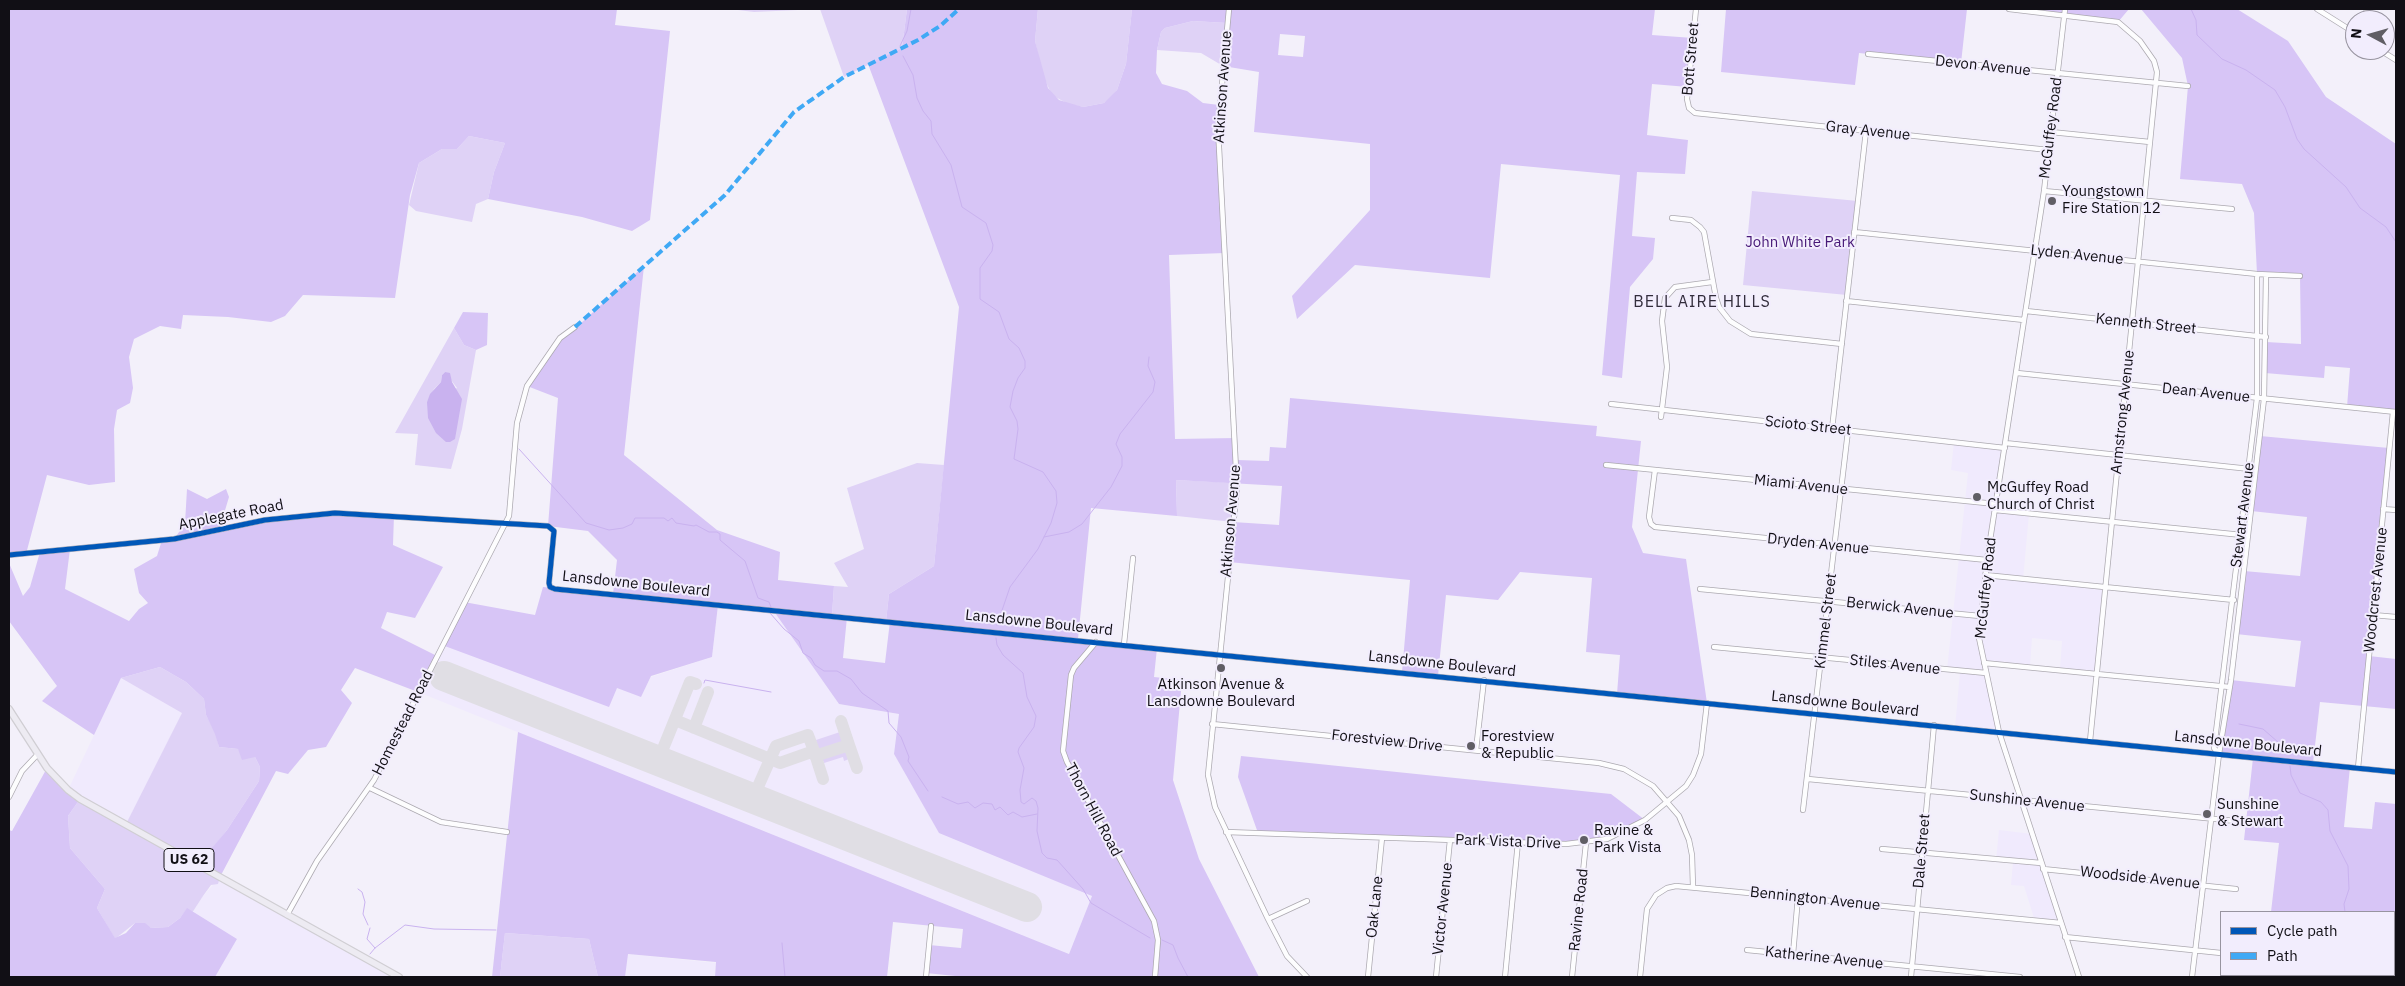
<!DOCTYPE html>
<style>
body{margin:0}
#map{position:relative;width:2405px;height:986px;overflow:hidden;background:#f3f0fa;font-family:"IBM Plex Sans",sans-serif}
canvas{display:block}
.frame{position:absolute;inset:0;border:10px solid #110f15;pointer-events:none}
.legend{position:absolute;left:2220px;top:911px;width:175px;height:65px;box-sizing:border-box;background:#f2edfd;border:1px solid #9894a0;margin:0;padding:6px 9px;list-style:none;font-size:15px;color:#110f15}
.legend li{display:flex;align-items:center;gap:10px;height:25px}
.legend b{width:25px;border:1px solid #9894a0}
.north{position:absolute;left:2345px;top:10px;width:50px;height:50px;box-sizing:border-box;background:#f2edfd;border:1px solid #9894a0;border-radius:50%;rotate:276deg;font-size:14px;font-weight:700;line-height:20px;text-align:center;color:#110f15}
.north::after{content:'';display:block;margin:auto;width:18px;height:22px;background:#605e65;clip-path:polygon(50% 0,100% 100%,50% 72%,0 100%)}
</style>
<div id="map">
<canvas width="2405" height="986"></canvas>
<div class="frame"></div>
<ul class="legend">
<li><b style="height:6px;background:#0057b8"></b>Cycle path</li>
<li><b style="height:6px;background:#3fa9f5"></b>Path</li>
</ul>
<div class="north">N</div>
</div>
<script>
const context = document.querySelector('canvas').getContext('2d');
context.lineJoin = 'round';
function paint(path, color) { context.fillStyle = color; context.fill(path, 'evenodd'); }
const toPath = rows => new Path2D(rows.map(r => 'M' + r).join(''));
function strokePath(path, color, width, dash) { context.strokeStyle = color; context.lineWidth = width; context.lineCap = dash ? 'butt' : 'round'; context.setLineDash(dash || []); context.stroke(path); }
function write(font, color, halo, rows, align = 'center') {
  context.font = font + ' "IBM Plex Sans",sans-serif'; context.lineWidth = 4; context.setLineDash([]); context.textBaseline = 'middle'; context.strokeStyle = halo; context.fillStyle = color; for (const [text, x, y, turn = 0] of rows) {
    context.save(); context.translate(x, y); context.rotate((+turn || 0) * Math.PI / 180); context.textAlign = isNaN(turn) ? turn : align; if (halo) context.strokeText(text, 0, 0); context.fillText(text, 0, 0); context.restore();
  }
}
paint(toPath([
 [1954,442,2005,448,1995,509,2029,513,2023,579,2104,588,2096,673,2060,669,2062,641,2032,638,2030,666,1984,663,1999,732,1955,728,1960,672,1947,670,1968,473,1951,470],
 [718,605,773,610,839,704,899,714,894,754,939,832,1092,896,1069,954,418,692,442,645,617,688,712,657],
 [121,678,183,712,126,825,68,790],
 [1999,830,2032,834,2061,923,2035,921,2024,886,2011,885,2013,862,1996,860],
 [220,877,399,977,215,977,237,939,192,913,203,896],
 [627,954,716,963,715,977,625,977]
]), '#f0eafd');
paint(toPath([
 [730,9,907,9,902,48,844,77,820,9,754,12],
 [1038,9,1132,9,1126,64,1117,90,1111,98,1104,103,1083,107,1068,104,1052,95,1043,76,1035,41],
 [1193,21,1227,23,1223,66,1201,53,1157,50,1161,32,1165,28],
 [469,136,505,143,494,172,488,199,476,204,472,222,416,211,409,205,419,163,442,149,457,149],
 [1752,191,1858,201,1847,295,1743,285],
 [454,328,464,345,476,350,462,429,451,469,415,465,418,434,395,433],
 [445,372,457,388,427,402,434,389,441,382,442,375],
 [917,463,944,465,934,566,889,594,886,621,832,616,834,586,848,587,834,563,864,549,847,488],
 [1176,480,1237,483,1233,522,1177,516],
 [160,667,186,682,204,699,206,715,216,734,219,747,238,749,255,757,260,767,259,781,227,830,213,848,214,860,210,871,220,877,218,884,211,885,203,896,192,913,187,909,180,918,168,927,151,928,135,923,115,939,97,908,105,889,70,848,68,816,80,799,126,824,182,713,121,678],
 [840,732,842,732,845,742,818,751,816,740],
 [846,750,849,759,844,761,843,757,824,763,822,758],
 [505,933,589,939,598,977,500,977]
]), '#dfd2f6');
paint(toPath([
 [9,9,617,9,615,25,670,31,650,220,632,231,582,217,488,199,494,172,505,143,469,136,457,149,442,149,419,163,410,195,395,298,303,295,285,316,271,322,228,317,183,315,181,329,160,326,134,339,129,357,133,388,130,403,117,410,114,429,115,482,89,485,47,475,26,554,9,555],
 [907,9,1038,9,1035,41,1048,88,1059,100,1083,107,1104,103,1117,90,1126,64,1132,9,1655,9,1652,35,1693,38,1688,87,1652,84,1647,135,1688,140,1685,174,1637,172,1632,236,1655,238,1653,259,1630,287,1622,378,1602,375,1620,175,1501,164,1490,278,1355,265,1297,319,1292,296,1370,210,1370,144,1254,132,1259,72,1223,66,1227,23,1193,21,1165,28,1161,32,1157,50,1156,73,1162,84,1187,91,1203,103,1219,105,1225,253,1169,255,1175,439,1236,438,1237,460,1269,461,1270,447,1286,448,1290,398,1597,426,1596,436,1641,441,1632,527,1643,553,1686,559,1707,703,1617,694,1620,655,1586,652,1592,578,1520,572,1498,600,1446,595,1438,676,1402,672,1410,580,1229,562,1233,522,1279,525,1282,486,1176,480,1177,516,1091,508,1078,639,1157,648,1154,677,1182,680,1173,780,1199,859,1259,977,965,977,926,973,929,945,961,948,963,929,893,922,887,977,715,977,716,962,628,954,625,977,598,977,589,939,505,933,500,977,492,977,518,732,1069,954,1092,896,939,833,894,754,899,714,839,704,773,610,718,605,712,657,651,676,641,697,617,688,609,707,442,645,464,602,535,615,543,587,613,594,617,560,588,531,548,526,558,398,527,386,560,338,580,324,644,266,624,455,717,530,780,552,778,580,834,586,832,615,847,617,843,658,885,663,890,621,886,621,889,594,934,566,959,307,868,64,902,48],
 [1280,34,1305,36,1303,57,1278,55],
 [1726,9,1967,9,1961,63,1859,53,1855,85,1721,72],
 [2019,9,2129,9,2118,22],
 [2141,9,2237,9,2288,41,2326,97,2396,144,2396,412,2347,407,2350,368,2325,366,2324,378,2265,373,2266,342,2301,344,2300,276,2257,274,2254,213,2242,184,2180,179,2188,86,2182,58],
 [463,312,488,313,487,345,476,350,464,345,454,328],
 [2260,436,2389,448,2369,656,2396,659,2396,709,2320,702,2313,763,2350,767,2344,827,2372,829,2375,802,2396,804,2396,977,2305,977,2305,975,2394,975,2394,912,2271,912,2279,843,2244,840,2253,758,2222,754,2231,680,2295,687,2301,641,2236,634,2244,571,2300,576,2307,517,2251,511],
 [187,489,207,499,226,489,229,497,223,517,223,528,335,513,394,515,393,545,443,567,415,618,387,612,381,628,437,656,418,692,355,668,341,690,352,703,326,747,308,750,288,774,276,771,220,877,209,871,214,860,212,848,227,830,259,781,260,767,255,757,242,760,238,749,219,747,215,734,206,715,204,699,186,682,160,667,121,678,94,735,42,701,57,686,9,621,9,563,23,596,30,587,40,552,70,549,65,589,129,621,139,609,148,603,139,593,134,569,157,556,162,540,175,538,185,523],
 [1241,756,1611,794,1645,820,1617,835,1578,844,1258,833,1238,777],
 [47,768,80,799,68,816,70,848,105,889,97,908,115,938,126,933,135,923,145,923,151,928,168,927,180,918,187,908,237,939,215,977,9,977,9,830,12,831]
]), '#d7c5f6');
paint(toPath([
 [445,372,450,373,452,382,462,399,455,439,450,442,446,442,436,433,428,418,427,402,430,394,441,382,442,375]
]), '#c9b2ef');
strokePath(toPath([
 [2191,9,2196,20,2197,35,2222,59,2246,70,2275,90,2285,107,2297,139,2304,149,2346,187,2360,208,2386,227,2396,242],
 [900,46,907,31,911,9],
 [903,56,913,75,917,98,923,111,931,121,932,134,951,165,962,207,986,223,993,245,992,251,980,268,980,299,999,312,1009,339,1019,348,1025,361,1025,368,1018,378,1013,391,1010,407,1017,421,1018,429,1014,459,1043,472,1056,491,1057,503,1051,523,1038,549,1010,587,997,625],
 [519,449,586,523,609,530,623,528,632,524,635,518,664,518,668,521,672,518,676,523,694,526,696,525,709,532,717,532,720,534,720,540,745,561,758,598,769,602,771,607],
 [1044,537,1069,532,1082,524,1111,487,1122,466,1122,457,1116,444,1120,434,1153,392,1155,382,1148,366,1149,357],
 [770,613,784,629,799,641,803,653,811,658,815,665,824,671,837,671,851,679,862,693,888,711,889,723,901,737,909,757,908,761,928,791],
 [996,638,997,645,1003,655,1023,673,1027,697,1036,716,1034,727,1019,748,1018,752,1024,768,1020,790,1021,802,1024,804,1032,798,1036,801,1038,808,1037,831,1042,853,1047,858,1057,860,1083,889,1091,903,1150,938],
 [704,683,705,680,771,692],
 [2239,724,2263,729,2286,749,2290,755],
 [2290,766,2291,775,2300,793,2321,802,2328,810,2330,831,2348,866,2349,889,2344,904,2345,912],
 [942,797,958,804,968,802,975,808,983,803,992,804,995,810,1000,807,1008,815,1013,812,1022,817,1037,814],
 [358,889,362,892,365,902,363,914,368,925],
 [370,928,367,939,375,948],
 [1162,940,1173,945,1178,958,1188,977],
 [782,943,785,977],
 [370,954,375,948,405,925,434,929,496,930],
 [2389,975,2389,977]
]), '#c9b2ef', 1);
strokePath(toPath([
 [675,720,780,763,814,751,823,779],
 [841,721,849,745],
 [694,728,708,692],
 [815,756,849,745,857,768],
 [658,761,690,682,696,684],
 [753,798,776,746,808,735,814,751]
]), '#e0dee4', 12);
strokePath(toPath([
 [444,676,1027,907]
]), '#e0dee4', 30);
const minor = toPath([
 [1229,9,1218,128,1237,488,1208,775,1215,807,1268,919,1287,956,1307,977],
 [1696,9,1687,99,1689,108,1695,113,2049,150],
 [2009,9,2118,22,2140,41,2154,61,2157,72,2090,741],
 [2065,9,2044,191,1987,560,1979,638,1999,732,2079,977],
 [2317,9,2355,33],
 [2361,20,2368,9],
 [2380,50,2396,60],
 [1868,54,2188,86],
 [2051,132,2150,142],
 [2044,191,2232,209],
 [1672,218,1691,220,1700,227,1704,232,1716,298,1719,307,1730,321,1751,334,1842,344],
 [1854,232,2257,274,2300,276],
 [1846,301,2024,320],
 [2026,311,2266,337],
 [2017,373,2396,412],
 [1611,404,2005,448],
 [1661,417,1667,367,1662,321,1665,298,1675,287,1712,282],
 [1832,429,1866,131],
 [2005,443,2250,469],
 [1606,465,1996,504],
 [1655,470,1649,517,1651,524,1655,527,1987,560],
 [2383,509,2396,510],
 [1995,510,2242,535],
 [9,555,174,539,265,520,335,513,548,526,554,531,549,583,550,587,555,589,2396,772],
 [1985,575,2234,600],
 [1700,589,1980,616],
 [2373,615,2396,617],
 [1096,642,1074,668,1071,675,1063,751,1067,762,1154,921,1158,940,1155,977],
 [1124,644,1133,558],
 [1714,647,1986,673],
 [1984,663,2230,687],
 [1212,724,1599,763,1624,769,1653,786,1679,816,1689,840,1692,855,1693,887],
 [1476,750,1484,680],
 [2219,754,2214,748,2257,398,2257,274],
 [2358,768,2393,412],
 [1808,779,2246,822],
 [370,788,441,822,507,832],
 [9,797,22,771,38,754],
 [1803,810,1848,431],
 [1226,832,1566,844,1607,839,1645,820,1686,786,1693,775,1701,754,1707,703],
 [1882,849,2041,863],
 [2043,869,2236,889],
 [287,915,317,861,374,780,509,516,517,423,527,386,560,338,575,327],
 [1268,919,1307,901],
 [2065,937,2221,953],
 [1747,950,2020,977],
 [1793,954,1798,897],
 [2394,970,2396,970],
 [926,977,931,926],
 [1368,977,1382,838],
 [1436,977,1450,840],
 [1505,977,1518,842],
 [1572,977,1586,843],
 [1640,977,1647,909,1656,895,1667,888,1676,886,2061,923],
 [1911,977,1934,725],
 [2192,977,2219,754,2231,680,2264,399,2266,275],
 [2305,977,2305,975]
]);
const major = toPath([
 [9,709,47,768,68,790,80,799,399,977]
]);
strokePath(minor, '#aca9b0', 6);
strokePath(major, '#d0ced3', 8);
strokePath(minor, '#fdfdfe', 4.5);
strokePath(major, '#edebf2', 5.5);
strokePath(toPath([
 [575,327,725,195,794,112,844,77,918,40,940,26,959,9]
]), '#3fa9f5', 4, [8, 4]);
strokePath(toPath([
 [9,555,174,539,265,520,335,513,548,526,554,531,549,583,550,587,555,589,2396,772]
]), '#0057b8', 5);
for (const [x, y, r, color] of [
 [2052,201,5,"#605e65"],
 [1977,497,5,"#605e65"],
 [1221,668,5,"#605e65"],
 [1471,746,5,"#605e65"],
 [2207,814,5,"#605e65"],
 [1584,840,5,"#605e65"]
]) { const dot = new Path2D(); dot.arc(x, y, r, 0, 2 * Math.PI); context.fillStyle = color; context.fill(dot); strokePath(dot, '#f2edfd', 2); }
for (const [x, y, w] of [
 [189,860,50]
]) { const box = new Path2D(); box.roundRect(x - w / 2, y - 11.5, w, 23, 4); context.fillStyle = '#f2edfd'; context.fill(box); strokePath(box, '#110f15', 1); }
write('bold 14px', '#110f15', null, [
 ["US 62",189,860]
]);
write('15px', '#110f15', '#f2edfd', [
 ["Bott Street",1691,59,-85],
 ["Devon Avenue",1983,66,6],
 ["Atkinson Avenue",1223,87,-86],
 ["McGuffey Road",2051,128,-83],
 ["Gray Avenue",1868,131,6],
 ["Lyden Avenue",2077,255,6],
 ["Kenneth Street",2146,324,6],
 ["Dean Avenue",2206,393,6],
 ["Armstrong Avenue",2123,412,-84],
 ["Scioto Street",1808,426,6],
 ["Miami Avenue",1801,485,6],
 ["Applegate Road",231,515,-11],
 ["Stewart Avenue",2243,515,-83],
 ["Atkinson Avenue",1231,521,-85],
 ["Dryden Avenue",1818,544,6],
 ["Lansdowne Boulevard",636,584,6],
 ["McGuffey Road",1986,588,-84],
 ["Woodcrest Avenue",2376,590,-84],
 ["Berwick Avenue",1900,608,6],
 ["Kimmel Street",1826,621,-83],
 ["Lansdowne Boulevard",1039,623,6],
 ["Lansdowne Boulevard",1442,664,6],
 ["Stiles Avenue",1895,665,6],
 ["Lansdowne Boulevard",1845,704,6],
 ["Homestead Road",403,723,-63],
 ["Forestview Drive",1387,741,6],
 ["Lansdowne Boulevard",2248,744,6],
 ["Sunshine Avenue",2027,801,6],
 ["Thorn Hill Road",1093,810,62],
 ["Park Vista Drive",1508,842,2],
 ["Dale Street",1922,851,-85],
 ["Woodside Avenue",2140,878,6],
 ["Bennington Avenue",1815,899,6],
 ["Oak Lane",1375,907,-84],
 ["Victor Avenue",1443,909,-84],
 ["Ravine Road",1579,910,-84],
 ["Katherine Avenue",1824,958,6]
]);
write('15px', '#110f15', '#f2edfd', [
 ["Youngstown",2062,192],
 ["Fire Station 12",2062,209],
 ["McGuffey Road",1987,488],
 ["Church of Christ",1987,505],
 ["Atkinson Avenue &",1221,685,"center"],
 ["Lansdowne Boulevard",1221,702,"center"],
 ["Forestview",1481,737],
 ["& Republic",1481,754],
 ["Sunshine",2217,805],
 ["& Stewart",2217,822],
 ["Ravine &",1594,831],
 ["Park Vista",1594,848]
], 'left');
write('15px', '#471877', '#f2edfd', [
 ["John White Park",1800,243]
]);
context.letterSpacing = '1px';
write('16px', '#322d3b', '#f2edfd', [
 ["BELL AIRE HILLS",1702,302]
]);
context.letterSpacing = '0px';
</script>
